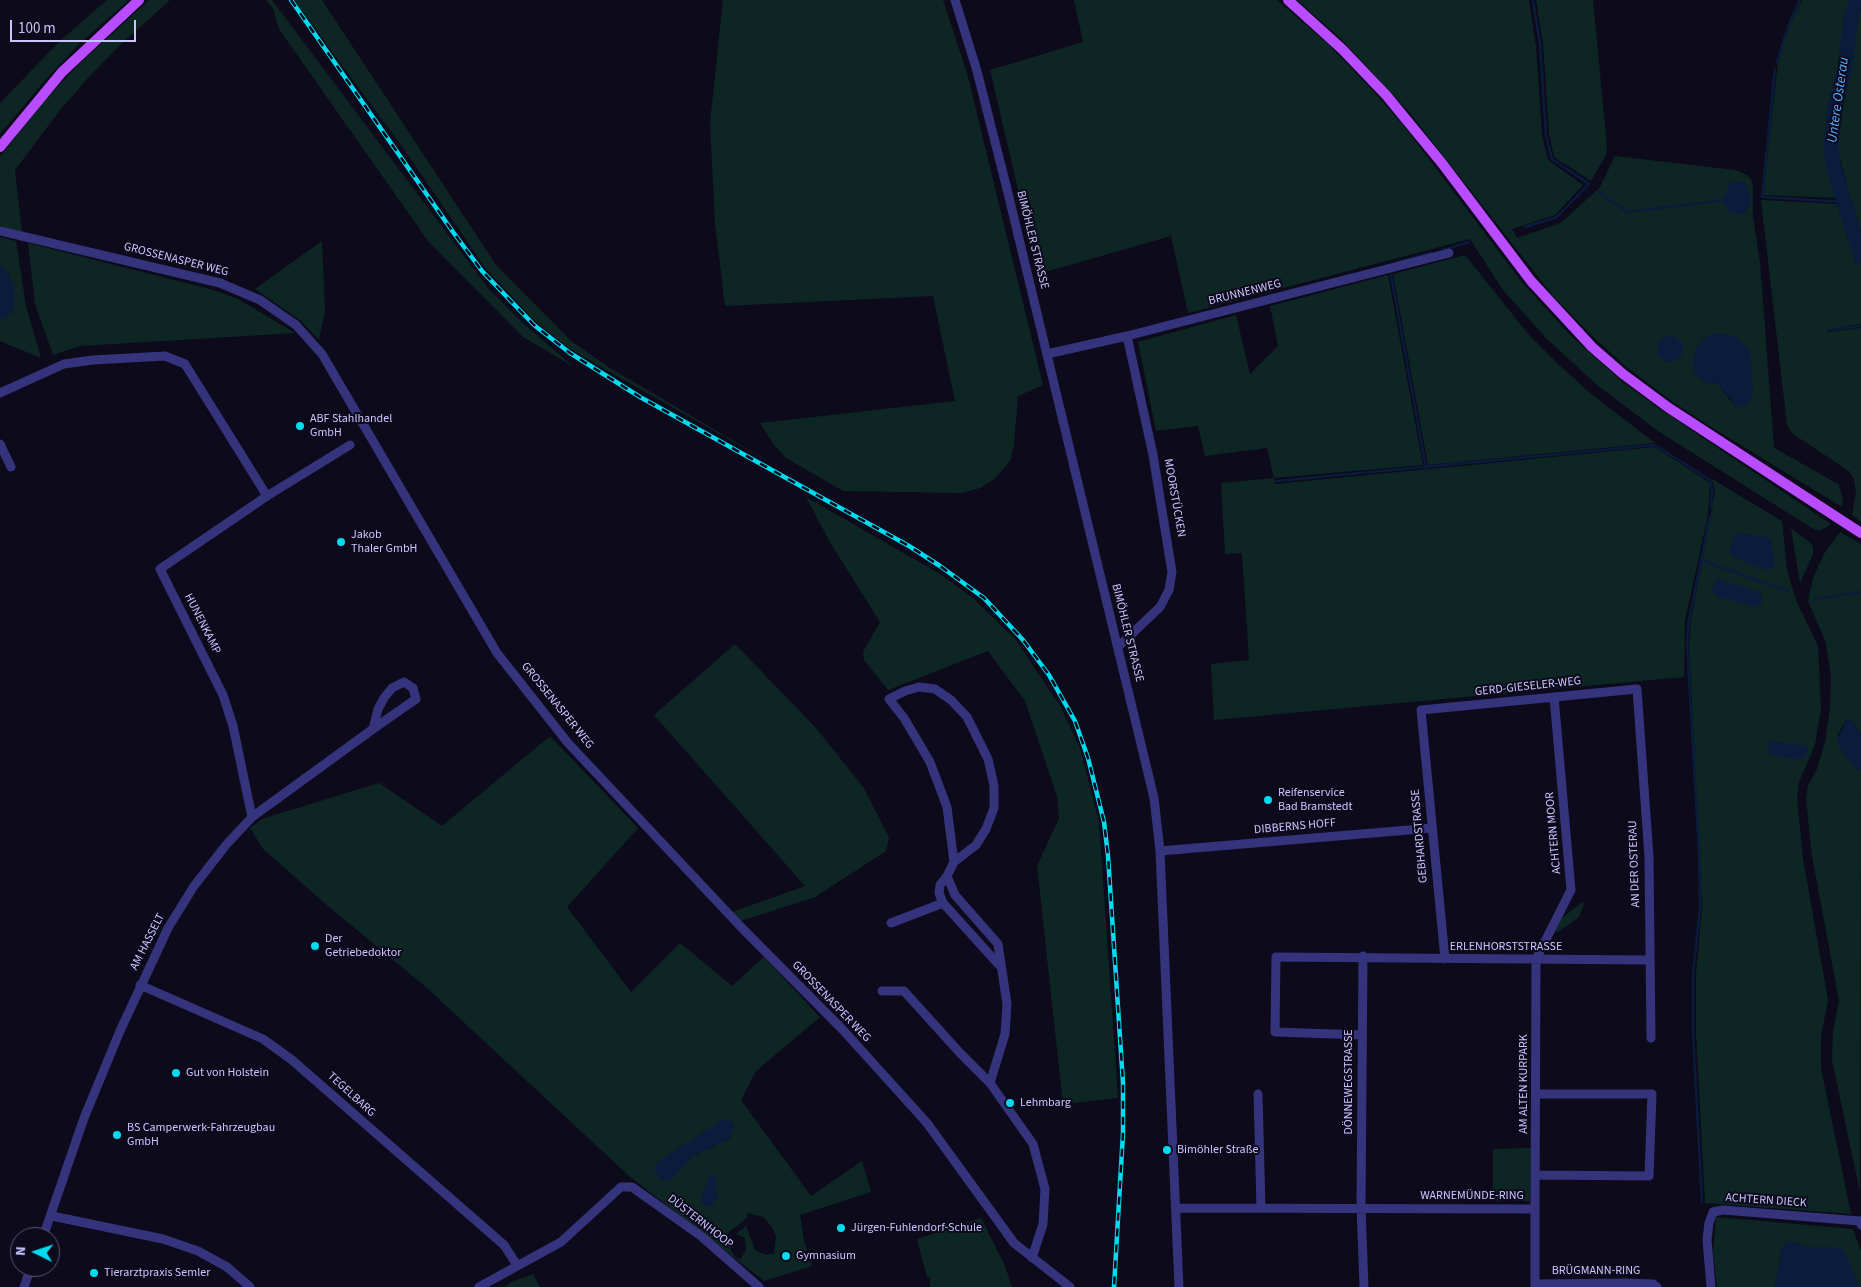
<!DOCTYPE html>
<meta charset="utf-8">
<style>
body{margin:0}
#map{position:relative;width:1861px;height:1287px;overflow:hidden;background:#0d0a1c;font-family:"Source Sans 3",sans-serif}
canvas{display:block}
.north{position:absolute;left:10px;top:1227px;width:50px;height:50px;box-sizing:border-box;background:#0d0a1c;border:1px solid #595577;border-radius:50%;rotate:274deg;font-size:14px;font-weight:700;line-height:20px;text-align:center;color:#cbc5ff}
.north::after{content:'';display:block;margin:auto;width:18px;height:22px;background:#00dbf0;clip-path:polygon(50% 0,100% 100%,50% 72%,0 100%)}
.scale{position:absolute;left:10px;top:20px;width:126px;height:22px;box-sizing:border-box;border:2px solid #cbc5ff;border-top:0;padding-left:6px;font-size:15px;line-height:18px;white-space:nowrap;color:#cbc5ff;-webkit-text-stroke:4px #0d0a1c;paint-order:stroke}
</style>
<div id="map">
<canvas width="1861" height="1287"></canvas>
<div class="north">N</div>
<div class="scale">100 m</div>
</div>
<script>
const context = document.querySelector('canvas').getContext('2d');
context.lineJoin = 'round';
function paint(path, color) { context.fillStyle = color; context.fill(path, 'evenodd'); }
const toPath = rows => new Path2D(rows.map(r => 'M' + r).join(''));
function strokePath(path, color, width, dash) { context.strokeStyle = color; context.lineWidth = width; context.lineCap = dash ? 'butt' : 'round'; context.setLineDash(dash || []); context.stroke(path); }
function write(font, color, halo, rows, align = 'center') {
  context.font = font + ' "Source Sans 3",sans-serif'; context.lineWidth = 4; context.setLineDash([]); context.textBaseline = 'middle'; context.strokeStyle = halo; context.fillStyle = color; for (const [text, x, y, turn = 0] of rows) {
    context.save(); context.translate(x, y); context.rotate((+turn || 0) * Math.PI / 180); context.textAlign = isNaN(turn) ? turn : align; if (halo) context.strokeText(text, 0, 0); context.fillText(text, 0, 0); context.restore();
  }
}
paint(toPath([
 [107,0,129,0,80,43,48,77,0,134,0,103,61,40],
 [149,0,170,0,120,45,88,78,60,110,15,170,22,232,0,226,0,157,44,101,77,66],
 [266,0,272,0,488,288,525,325,574,367,523,337,428,241,279,29,273,9],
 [294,0,322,0,496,265,571,341,610,368,778,467,608,371,569,348,537,323,486,269,406,152],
 [723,0,943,0,967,73,1043,385,1018,396,1014,445,1010,461,994,479,980,488,962,493,843,491,786,458,774,445,760,423,955,401,933,296,725,306,715,224,710,123],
 [1074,0,1277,0,1327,43,1375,93,1407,130,1521,281,1570,335,1624,383,1654,405,1831,524,1821,530,1815,530,1658,431,1597,385,1546,338,1503,290,1470,239,1188,313,1171,236,1038,274,990,70,1083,42],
 [1297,0,1529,0,1536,47,1542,136,1548,160,1583,185,1555,215,1512,229,1517,238,1561,223,1600,187,1615,156,1735,170,1747,175,1751,179,1753,187,1753,217,1760,262,1774,448,1838,484,1843,498,1842,507,1708,425,1670,400,1624,365,1590,334,1554,297,1409,112,1339,37],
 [1704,338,1733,404,1718,384,1707,383,1697,376],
 [1536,0,1593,0,1607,146,1606,155,1591,181,1554,157,1549,134,1543,44],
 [1802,0,1851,0,1843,31,1840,67,1830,106,1825,142,1837,198,1763,195,1778,62,1790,24],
 [1861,8,1861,236,1836,144,1851,67,1856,19],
 [1761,200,1837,204,1856,257,1861,264,1861,324,1827,330,1829,332,1861,328,1861,522,1852,515,1856,491,1854,480,1849,471,1793,434,1787,425],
 [0,237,16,241,26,306,41,358,0,341],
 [322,241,325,311,319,340,301,321,255,289],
 [28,243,210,289,238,299,295,333,80,346,53,355,35,304],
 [1465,255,1529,335,1560,366,1590,393,1655,443,1428,465,1393,274],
 [1388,275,1423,465,1274,478,1275,484,1655,447,1709,482,1710,486,1708,515,1685,620,1684,677,1214,720,1211,664,1249,660,1242,553,1225,554,1221,483,1274,478,1267,448,1205,456,1198,426,1156,431,1138,342,1236,315,1250,374,1278,346,1270,306],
 [1712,479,1782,521,1787,570,1796,600,1818,646,1821,708,1815,745,1799,782,1797,798,1803,859,1828,1000,1821,1036,1821,1068,1851,1214,1705,1203,1696,1033,1696,975,1702,907,1689,645,1691,620,1715,492],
 [806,497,940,574,973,598,1016,640,1060,706,1080,748,1099,822,1118,1098,1063,1104,1037,866,1059,818,1057,796,1025,701,988,651,888,690,864,660,863,652,880,622,831,544],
 [1791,528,1812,544,1813,549,1813,554,1800,583],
 [1840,532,1861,544,1861,735,1854,723,1847,719,1837,736,1855,768,1861,771,1860,1192,1832,1060,1833,1031,1839,1001,1812,856,1806,799,1808,785,1817,769,1825,742,1830,708,1831,677,1826,643,1808,601,1813,578,1824,554],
 [735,644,816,728,863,787,889,837,886,851,815,897,741,921,732,912,805,886,654,715],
 [550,736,638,828,567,907,631,992,680,943,732,986,764,957,820,1017,756,1071,741,1100,811,1196,862,1161,871,1192,800,1215,804,1240,812,1266,764,1281,628,1175,427,988,328,906,263,849,250,828,262,819,379,783,442,826],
 [734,1123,730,1138,693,1156],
 [747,1213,763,1217,772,1227,776,1236,774,1253,766,1255,755,1250,746,1226,736,1234,745,1238,746,1249,741,1259,736,1258,731,1251,727,1237,729,1232,747,1218],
 [1582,902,1584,905,1579,917,1558,932,1553,930,1558,921],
 [1531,1148,1530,1201,1493,1201,1493,1149],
 [1716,1217,1853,1229,1861,1251,1861,1287,1859,1287,1845,1253,1839,1248,1807,1247,1792,1241,1782,1248,1775,1287,1717,1287,1713,1253],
 [981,1218,1005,1266,1012,1287,930,1287,930,1277,927,1277,917,1239],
 [533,1274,540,1287,504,1287,512,1282]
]), '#0d2624');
paint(toPath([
 [1735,181,1744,182,1751,197,1750,205,1744,214,1730,213,1723,200,1729,184],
 [0,266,8,272,14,287,15,301,12,313,2,319,0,318],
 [1711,334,1724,334,1736,337,1750,351,1753,390,1751,400,1745,406,1737,407,1718,384,1707,383,1697,376,1693,370,1693,360,1697,346],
 '1657 349a13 13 0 1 1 26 0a13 13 0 1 1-26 0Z',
 [1740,533,1767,537,1771,541,1775,564,1772,569,1766,570,1731,556,1729,550,1735,536],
 [1719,579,1759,592,1763,597,1761,604,1754,607,1715,596,1712,591,1715,581],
 [1847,719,1854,723,1861,735,1861,771,1855,768,1840,748,1837,740],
 [1773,741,1806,746,1808,751,1805,757,1799,759,1775,756,1769,753,1767,748,1768,744],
 [724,1119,734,1123,730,1138,693,1156,671,1180,660,1179,653,1168,660,1160],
 [711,1174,716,1176,717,1198,711,1206,705,1206,701,1202,702,1194],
 [1792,1241,1807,1247,1839,1247,1845,1252,1859,1287,1775,1287,1782,1248,1786,1243]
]), '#091c3c');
strokePath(toPath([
 [1777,62,1789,24,1800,0],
 [1775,69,1762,197,1844,202],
 [1598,191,1627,212,1726,200],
 [1525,227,1557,217,1589,184,1552,159,1546,135,1540,44,1533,0],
 [1443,250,1469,242],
 [1398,262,1431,253],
 [1391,275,1426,468],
 [1831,330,1861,326],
 [1276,481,1655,445,1710,480,1712,490,1711,508],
 [1701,560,1788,591],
 [1814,599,1861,592],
 [1702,1202,1693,1033,1693,974,1700,908,1699,853,1687,643,1689,620,1710,516]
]), '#091c3c', 2.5);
strokePath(toPath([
 [1857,0,1851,17,1845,67,1835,106,1831,144,1833,165,1861,257]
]), '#091c3c', 15);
strokePath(toPath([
 [955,0,977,71,1007,189,1154,798,1160,851,1179,1287],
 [0,231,220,283,260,300,296,325,322,354,497,653,568,743,740,926,843,1030,927,1123,1014,1243,1070,1287],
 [1047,354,1127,336,1449,253],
 [0,393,64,364,93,360,165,356,185,364,267,496],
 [0,444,11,467],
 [1118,647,1160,607,1169,590,1172,572,1153,455,1127,336],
 [252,817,233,726,223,695,160,569,267,496,350,445],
 [1160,851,1432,828],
 [947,876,954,862,976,845,986,829,994,808,994,786,988,759,967,717,951,700,935,689,919,687,905,691,889,699,904,718,930,762,947,807,954,862],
 [891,923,943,903],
 [1363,956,1361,1207,1364,1287],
 [1445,959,1421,710,1637,689,1649,857,1651,1038],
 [140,985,263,1039,292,1060,504,1245,517,1265],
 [882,991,904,991,960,1053,990,1083,1033,1144,1045,1189,1043,1224,1032,1258],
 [1362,1035,1275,1032,1276,957,1649,960],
 [990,1083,1005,1034,1007,1004,998,944,955,895,947,876,940,885,939,893,943,903,1000,966],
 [1258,1094,1261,1208],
 [1537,1094,1652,1094,1649,1176,1537,1175],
 [1176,1208,1535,1209,1535,1287],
 [1535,1209,1536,959,1571,890,1554,697],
 [52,1216,163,1239,198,1251,227,1267,250,1287],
 [43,1237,84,1118,120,1031,168,928,194,886,226,845,252,817,373,729,378,709,384,698,392,688,404,682,413,688,416,699,373,729],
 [1535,1284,1625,1283,1653,1284,1657,1287],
 [24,1287,31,1267],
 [479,1287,561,1242,621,1187,632,1187,701,1236,759,1287],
 [1711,1287,1707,1240,1709,1223,1713,1212,1723,1210,1860,1221,1861,1225]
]), '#35337c', 9);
strokePath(toPath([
 [1288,0,1342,49,1386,95,1441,162,1531,281,1592,347,1623,374,1669,408,1861,533],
 [0,147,62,72,139,0]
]), '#ba4cff', 10);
const rail = toPath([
 [291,0,453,232,482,271,534,325,570,353,640,397,909,546,940,566,984,598,1023,640,1049,675,1075,721,1088,758,1104,822,1108,856,1123,1083,1123,1133,1114,1287]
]);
strokePath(rail, '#00dbf0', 4.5);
strokePath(rail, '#0d0a1c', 2.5, [8]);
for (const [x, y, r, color] of [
 [300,426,5,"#00dbf0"],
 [341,542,5,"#00dbf0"],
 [1268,800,5,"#00dbf0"],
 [315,946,5,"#00dbf0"],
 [176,1073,5,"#00dbf0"],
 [1010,1103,5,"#00dbf0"],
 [117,1135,5,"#00dbf0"],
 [1167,1150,5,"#00dbf0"],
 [841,1228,5,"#00dbf0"],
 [786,1256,5,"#00dbf0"],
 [94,1273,5,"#00dbf0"]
]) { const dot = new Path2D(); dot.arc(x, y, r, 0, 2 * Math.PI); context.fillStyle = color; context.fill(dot); strokePath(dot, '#0d0a1c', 2); }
write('12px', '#cbc5ff', '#0d0a1c', [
 ["BIMÖHLER STRASSE",1032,240,76],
 ["GROSSENASPER WEG",176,260,14],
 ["BRUNNENWEG",1245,293,-14],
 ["MOORSTÜCKEN",1174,498,80],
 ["HUNENKAMP",202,624,63],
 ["BIMÖHLER STRASSE",1127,633,76],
 ["GERD-GIESELER-WEG",1528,687,-6],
 ["GROSSENASPER WEG",557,706,51],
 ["DIBBERNS HOFF",1295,827,-5],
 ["ACHTERN MOOR",1554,833,-95],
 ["GEBHARDSTRASSE",1420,836,-95],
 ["AN DER OSTERAU",1635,864,-92],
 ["AM HASSELT",148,942,-63],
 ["ERLENHORSTSTRASSE",1506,947],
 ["GROSSENASPER WEG",831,1002,46],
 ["DÖNNEWEGSTRASSE",1349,1082,-90],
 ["AM ALTEN KURPARK",1524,1084,-90],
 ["TEGELBARG",351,1095,42],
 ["WARNEMÜNDE-RING",1472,1196],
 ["ACHTERN DIECK",1766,1201,4],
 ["DÜSTERNHOOP",700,1222,38],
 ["BRÜGMANN-RING",1596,1271]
]);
write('12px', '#cbc5ff', '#0d0a1c', [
 ["ABF Stahlhandel",310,419],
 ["GmbH",310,433],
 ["Jakob",351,535],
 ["Thaler GmbH",351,549],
 ["Reifenservice",1278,793],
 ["Bad Bramstedt",1278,807],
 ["Der",325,939],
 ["Getriebedoktor",325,953],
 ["Gut von Holstein",186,1073],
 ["Lehmbarg",1020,1103],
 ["BS Camperwerk-Fahrzeugbau",127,1128],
 ["GmbH",127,1142],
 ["Bimöhler Straße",1177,1150],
 ["Jürgen-Fuhlendorf-Schule",851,1228],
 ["Gymnasium",796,1256],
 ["Tierarztpraxis Semler",104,1273]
], 'left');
write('italic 14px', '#53b2ff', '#0d0a1c', [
 ["Untere Osterau",1839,100,-82]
]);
</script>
